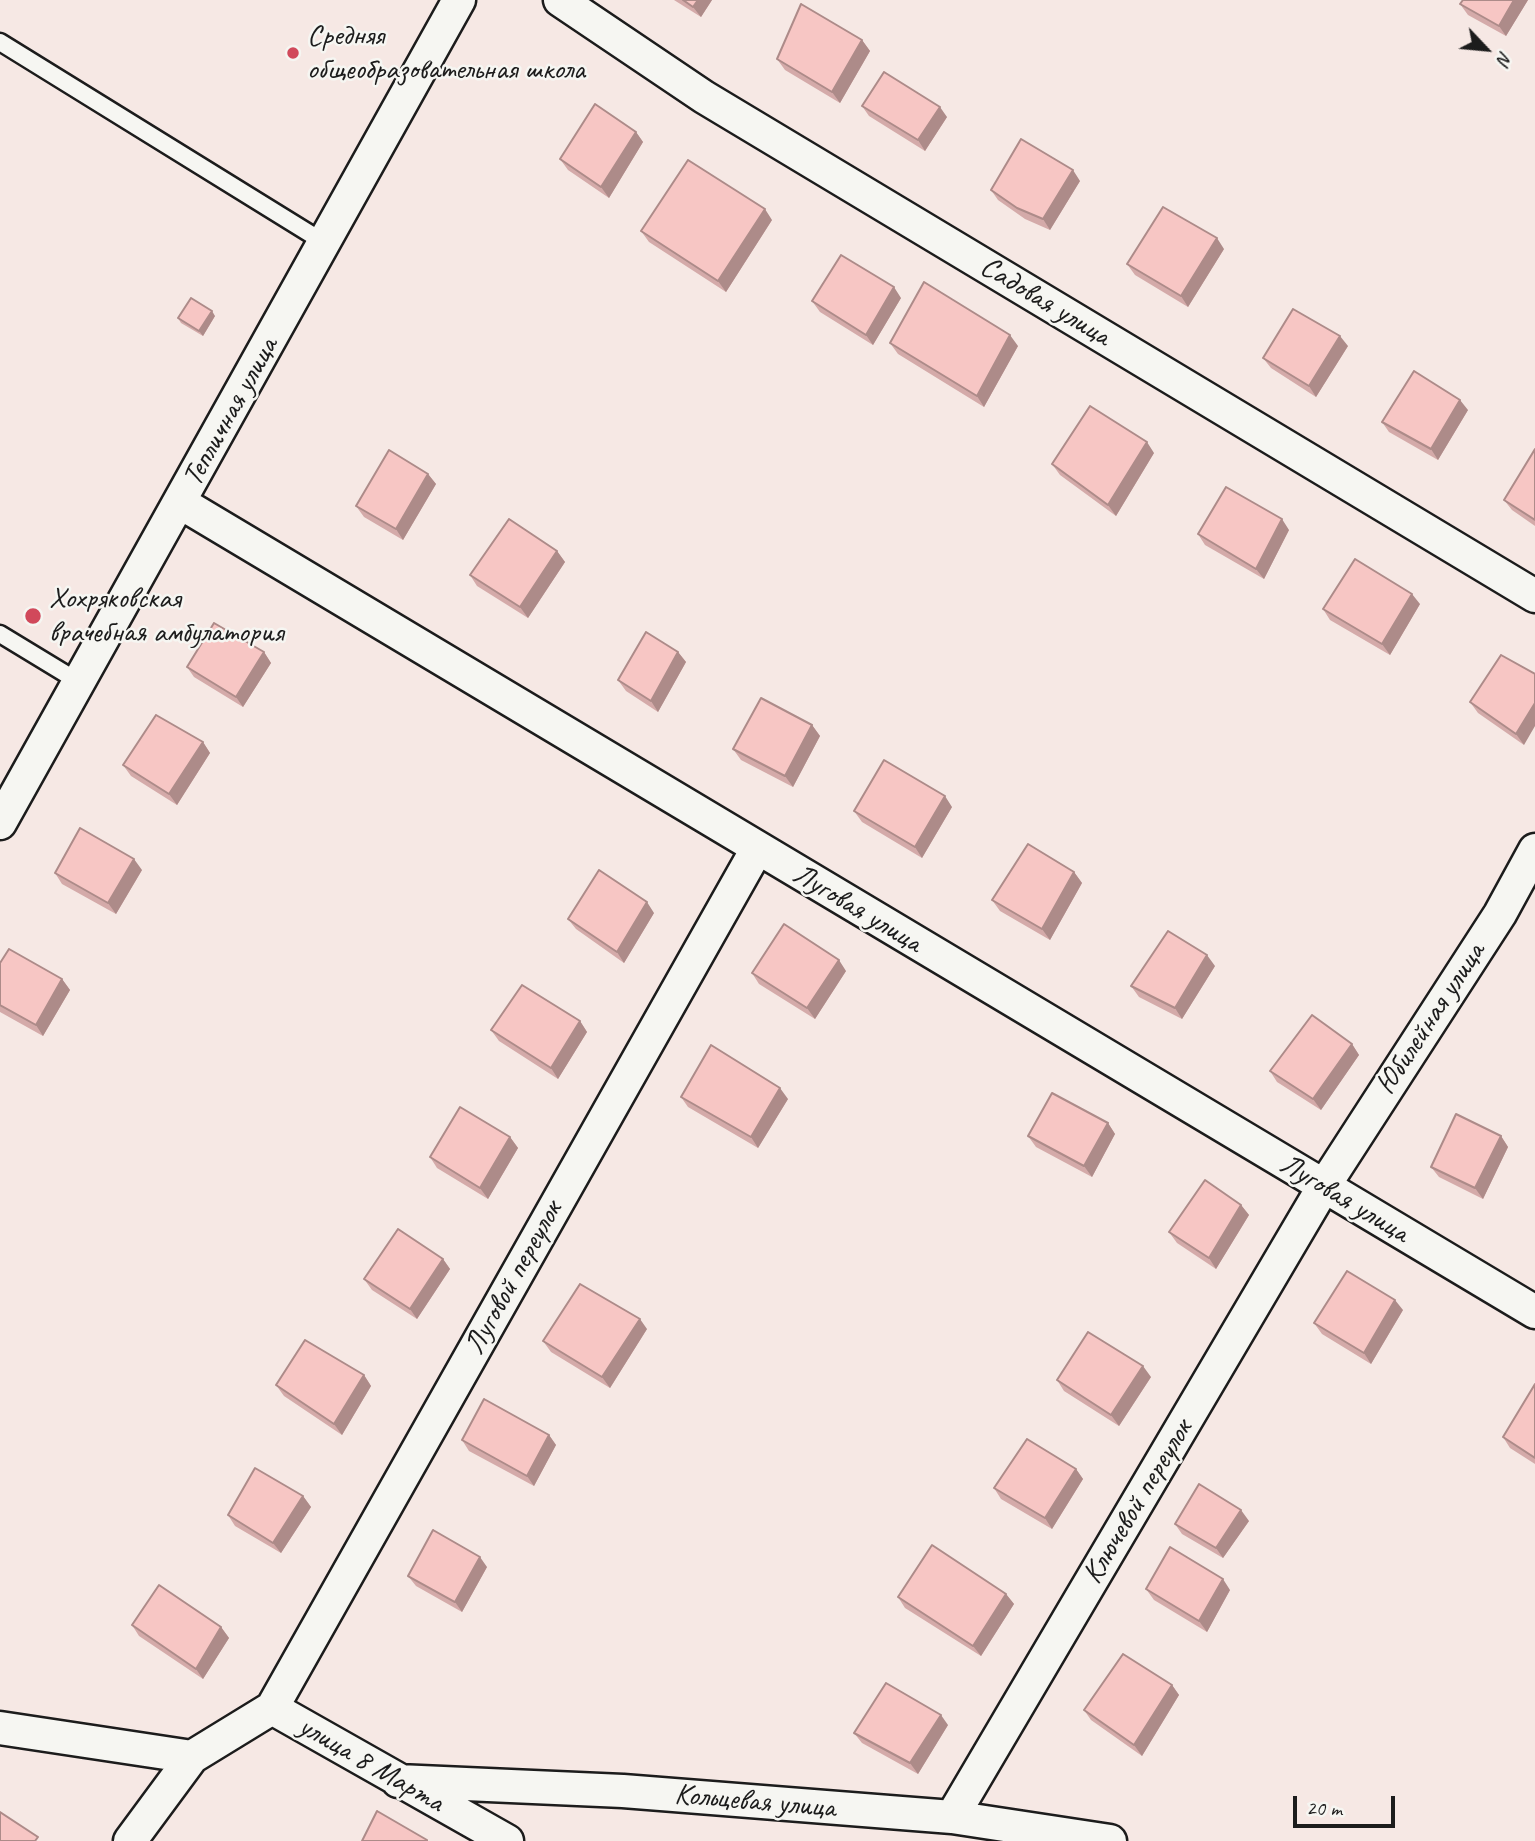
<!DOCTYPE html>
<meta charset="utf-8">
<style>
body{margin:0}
#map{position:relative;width:1535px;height:1841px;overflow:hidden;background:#f6e8e4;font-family:Caveat,sans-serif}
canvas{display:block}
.north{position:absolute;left:1451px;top:14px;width:70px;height:70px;-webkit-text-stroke:5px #f6f6f2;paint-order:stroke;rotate:116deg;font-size:19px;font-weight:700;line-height:28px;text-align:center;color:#1c1c1c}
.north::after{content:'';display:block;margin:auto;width:24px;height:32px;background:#1c1c1c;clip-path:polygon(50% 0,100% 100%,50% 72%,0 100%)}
.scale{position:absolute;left:1293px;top:1796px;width:102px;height:32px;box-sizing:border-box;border:4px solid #1c1c1c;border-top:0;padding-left:9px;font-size:21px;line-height:24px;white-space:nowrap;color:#1c1c1c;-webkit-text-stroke:5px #f6f6f2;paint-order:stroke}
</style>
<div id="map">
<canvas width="1535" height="1841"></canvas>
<div class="north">N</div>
<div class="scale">20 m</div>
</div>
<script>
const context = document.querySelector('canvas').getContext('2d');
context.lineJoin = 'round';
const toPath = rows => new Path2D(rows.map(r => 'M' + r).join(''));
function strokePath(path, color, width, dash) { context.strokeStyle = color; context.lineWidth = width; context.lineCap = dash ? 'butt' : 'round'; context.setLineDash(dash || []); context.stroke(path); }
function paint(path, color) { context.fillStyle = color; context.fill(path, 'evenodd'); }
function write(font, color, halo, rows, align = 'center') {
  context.font = font + ' Caveat,sans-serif'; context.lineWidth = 5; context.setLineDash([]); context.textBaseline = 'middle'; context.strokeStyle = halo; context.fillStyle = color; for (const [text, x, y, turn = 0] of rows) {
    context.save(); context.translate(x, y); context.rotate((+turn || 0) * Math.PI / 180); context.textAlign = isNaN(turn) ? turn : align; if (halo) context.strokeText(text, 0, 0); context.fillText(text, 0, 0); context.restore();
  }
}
const lane = toPath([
 [0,42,325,243],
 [0,634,79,682]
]);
const street = toPath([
 [560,0,704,97,1535,596],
 [181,503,1535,1312],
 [0,823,459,0],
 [272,1708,507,1841],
 [0,1728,192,1757],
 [398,1781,623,1791,952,1817,1110,1841],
 [952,1817,1324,1186,1500,914,1535,850],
 [130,1841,192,1757,272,1708,757,849]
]);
strokePath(lane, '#1c1c1c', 21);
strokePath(street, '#1c1c1c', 37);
strokePath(lane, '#f6f6f2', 16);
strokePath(street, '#f6f6f2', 32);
paint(toPath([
 [674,0,712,0,701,17],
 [1463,0,1528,0,1506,36,1468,15,1460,4],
 [862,40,870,51,840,103,785,70,777,59],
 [862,106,947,117,925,151,869,116],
 [636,132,643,142,609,198,568,170,560,159],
 [1080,181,1050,230,1025,219,998,200,991,190],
 [772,220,726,292,649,242,641,231],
 [1224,249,1188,307,1135,275,1127,264],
 [901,298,873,345,820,312,812,301],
 [215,316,203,336,181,323,178,318],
 [890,343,1018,346,984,407,898,354],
 [1348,346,1316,397,1271,368,1263,358],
 [1468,410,1438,460,1389,432,1382,422],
 [1535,449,1535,526,1512,510,1504,500],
 [1154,453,1116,516,1060,475,1052,464],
 [428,474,436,484,403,540,364,517,356,506],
 [1289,530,1264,579,1205,545,1198,534],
 [557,551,565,562,528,618,477,586,470,575],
 [1420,604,1390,655,1330,620,1323,609],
 [264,652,271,663,243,707,194,677,187,667],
 [678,652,686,662,658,712,626,691,618,680],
 [1501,655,1524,745,1478,713,1470,702],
 [812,725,820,736,793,787,741,760,733,749],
 [203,742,210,753,177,805,131,776,123,765],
 [952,807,922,858,862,822,854,811],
 [142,870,116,914,62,884,55,873],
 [1074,872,1082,883,1050,940,1000,911,992,900],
 [654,913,624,963,576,929,568,919],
 [0,963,62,979,70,990,43,1036,0,1012],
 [1215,966,1182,1019,1139,997,1131,986],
 [846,971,815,1019,759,984,752,973],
 [580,1021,587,1032,558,1079,499,1041,491,1030],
 [1352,1044,1359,1055,1321,1110,1277,1082,1270,1071],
 [681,1097,788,1099,758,1148,688,1107],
 [1108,1123,1115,1134,1092,1177,1036,1147,1028,1136],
 [1501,1136,1508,1147,1483,1199,1439,1177,1431,1167],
 [510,1137,518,1148,488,1199,437,1168,430,1157],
 [1241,1205,1249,1215,1216,1269,1177,1243,1169,1232],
 [443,1259,450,1269,417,1319,372,1290,364,1279],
 [1403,1310,1371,1364,1322,1334,1314,1323],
 [647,1329,610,1388,551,1352,543,1341],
 [364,1375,371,1386,342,1435,284,1396,276,1385],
 [1151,1377,1119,1426,1064,1391,1057,1380],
 [1535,1384,1535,1464,1510,1448,1503,1437],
 [549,1435,556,1445,534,1486,469,1451,462,1440],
 [1076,1469,1083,1479,1052,1529,1001,1499,994,1488],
 [303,1496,311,1507,281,1553,235,1526,228,1515],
 [1249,1521,1223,1558,1182,1534,1175,1524],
 [487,1567,462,1612,416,1586,408,1576],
 [1146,1589,1230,1590,1207,1632,1154,1600],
 [1006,1594,1014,1604,981,1656,905,1608,898,1597],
 [132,1625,221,1627,229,1638,203,1679,139,1636],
 [1172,1685,1179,1695,1142,1756,1091,1720,1084,1710],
 [948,1725,918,1774,862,1743,854,1733]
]), '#d4aaa9');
paint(toPath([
 [698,0,712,0,701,17,693,7],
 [1514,0,1528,0,1506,36,1499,26],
 [862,40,870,51,840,103,832,92],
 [940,107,947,117,925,151,918,140],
 [636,132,643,142,609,198,601,187],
 [1073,170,1080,181,1050,230,1043,219],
 [765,209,772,220,726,292,718,281],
 [1217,238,1224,249,1188,307,1181,296],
 [894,287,901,298,873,345,866,335],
 [212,311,215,316,203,336,199,331],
 [1010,335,1018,346,984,407,977,396],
 [1340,336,1348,346,1316,397,1309,386],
 [1460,400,1468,410,1438,460,1431,449],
 [1147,442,1154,453,1116,516,1108,505],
 [428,474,436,484,403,540,396,529],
 [1282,519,1289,530,1264,579,1256,569],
 [557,551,565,562,528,618,520,607],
 [1412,594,1420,604,1390,655,1382,644],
 [264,652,271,663,243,707,236,697],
 [678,652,686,662,658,712,651,701],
 [1535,703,1535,726,1524,745,1516,734],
 [812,725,820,736,793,787,785,776],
 [203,742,210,753,177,805,169,794],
 [945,796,952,807,922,858,915,847],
 [134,859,142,870,116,914,108,903],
 [1074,872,1082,883,1050,940,1042,929],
 [647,902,654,913,624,963,617,952],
 [1207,955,1215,966,1182,1019,1175,1008],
 [839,960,846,971,815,1019,807,1008],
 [62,979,70,990,43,1036,36,1025],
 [580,1021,587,1032,558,1079,551,1068],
 [1352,1044,1359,1055,1321,1110,1313,1099],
 [780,1088,788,1099,758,1148,751,1137],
 [1108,1123,1115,1134,1092,1177,1084,1166],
 [1501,1136,1508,1147,1483,1199,1475,1188],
 [510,1137,518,1148,488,1199,480,1188],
 [1241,1205,1249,1215,1216,1269,1209,1258],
 [443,1259,450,1269,417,1319,410,1309],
 [1395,1300,1403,1310,1371,1364,1364,1353],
 [640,1319,647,1329,610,1388,602,1377],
 [1143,1366,1151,1377,1119,1426,1111,1415],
 [364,1375,371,1386,342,1435,334,1424],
 [549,1435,556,1445,534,1486,527,1476],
 [1076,1469,1083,1479,1052,1529,1045,1518],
 [303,1496,311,1507,281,1553,273,1543],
 [1241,1510,1249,1521,1223,1558,1216,1548],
 [480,1557,487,1567,462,1612,455,1602],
 [1223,1579,1230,1590,1207,1632,1199,1621],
 [1006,1594,1014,1604,981,1656,973,1646],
 [221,1627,229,1638,203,1679,196,1669],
 [1172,1685,1179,1695,1142,1756,1134,1745],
 [941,1715,948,1725,918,1774,910,1763]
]), '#ad8b89');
const building = toPath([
 [683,0,698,0,693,7,683,0],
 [1463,0,1514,0,1499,26,1460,4,1463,0],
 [801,4,862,40,832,92,777,59,801,4],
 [884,72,940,107,918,140,862,106,884,72],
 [595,104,636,132,601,187,560,159,595,104],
 [1021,139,1073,170,1043,219,1017,208,991,190,1021,139],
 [688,160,765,209,718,281,641,231,688,160],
 [1163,207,1217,238,1181,296,1127,264,1163,207],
 [841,255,894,287,866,335,812,301,841,255],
 [924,282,1010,335,977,396,890,343,924,282],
 [191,298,212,311,199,331,178,318,191,298],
 [1293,309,1340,336,1309,386,1263,358,1293,309],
 [1414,371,1460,400,1431,449,1382,422,1414,371],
 [1090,406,1147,442,1108,505,1052,464,1090,406],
 [1535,449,1535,520,1504,500,1535,449],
 [389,450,428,474,396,529,356,506,389,450],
 [1226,487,1282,519,1256,569,1198,534,1226,487],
 [509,519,557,551,520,607,470,575,509,519],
 [1355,559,1412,594,1382,644,1323,609,1355,559],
 [214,623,264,652,236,697,187,667,214,623],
 [646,632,678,652,651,701,618,680,646,632],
 [1501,655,1535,674,1535,703,1516,734,1470,702,1501,655],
 [761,698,812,725,785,776,733,749,761,698],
 [156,715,203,742,169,794,123,765,156,715],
 [884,760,945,796,915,847,854,811,884,760],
 [80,828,134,859,108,903,55,873,80,828],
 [1028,844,1074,872,1042,929,992,900,1028,844],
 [599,870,647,902,617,952,568,919,599,870],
 [784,924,839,960,807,1008,752,973,784,924],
 [1168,931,1207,955,1175,1008,1131,986,1168,931],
 [9,949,62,979,36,1025,0,1005,0,963,9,949],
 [522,985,580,1021,551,1068,491,1030,522,985],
 [1312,1015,1352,1044,1313,1099,1270,1071,1312,1015],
 [711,1045,780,1088,751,1137,681,1097,711,1045],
 [1052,1093,1108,1123,1084,1166,1028,1136,1052,1093],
 [460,1107,510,1137,480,1188,430,1157,460,1107],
 [1456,1114,1501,1136,1475,1188,1431,1167,1456,1114],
 [1205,1180,1241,1205,1209,1258,1169,1232,1205,1180],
 [398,1229,443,1259,410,1309,364,1279,398,1229],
 [1347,1271,1395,1300,1364,1353,1314,1323,1347,1271],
 [580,1284,640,1319,602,1377,543,1341,580,1284],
 [1088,1332,1143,1366,1111,1415,1057,1380,1088,1332],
 [305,1340,364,1375,334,1424,276,1385,305,1340],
 [1535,1384,1535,1458,1503,1437,1535,1384],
 [484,1399,549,1435,527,1476,462,1440,484,1399],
 [1027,1439,1076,1469,1045,1518,994,1488,1027,1439],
 [255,1468,303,1496,273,1543,228,1515,255,1468],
 [1199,1484,1241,1510,1216,1548,1175,1524,1199,1484],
 [433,1530,480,1557,455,1602,408,1576,433,1530],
 [932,1545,1006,1594,973,1646,898,1597,932,1545],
 [1170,1547,1223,1579,1199,1621,1146,1589,1170,1547],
 [159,1585,221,1627,196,1669,132,1625,159,1585],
 [1123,1654,1172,1685,1134,1745,1084,1710,1123,1654],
 [886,1683,941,1715,910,1763,854,1733,886,1683],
 [377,1811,427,1840,427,1841,362,1841,377,1811],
 [0,1812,38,1837,35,1841,0,1841,0,1812]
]);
paint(building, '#f7c6c4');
strokePath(building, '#ad8b89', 2);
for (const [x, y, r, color] of [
 [293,53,7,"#d1495b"],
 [33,616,9,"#d1495b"]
]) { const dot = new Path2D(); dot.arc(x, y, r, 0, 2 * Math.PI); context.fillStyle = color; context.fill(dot); strokePath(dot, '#f6f6f2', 2.5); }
write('30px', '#1c1c1c', '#f6f6f2', [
 ["Средняя",307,36],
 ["общеобразовательная школа",307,70],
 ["Хохряковская",49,599],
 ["врачебная амбулатория",49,633]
], 'left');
write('30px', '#1c1c1c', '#f6f6f2', [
 ["Садовая улица",1045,302,31],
 ["Тепличная улица",231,412,-61],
 ["Луговая улица",857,909,31],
 ["Юбилейная улица",1431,1019,-57],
 ["Луговая улица",1344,1199,31],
 ["Луговой переулок",514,1278,-61],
 ["Ключевой переулок",1138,1502,-59],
 ["улица 8 Марта",371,1765,30],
 ["Кольцевая улица",755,1802,5]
]);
</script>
